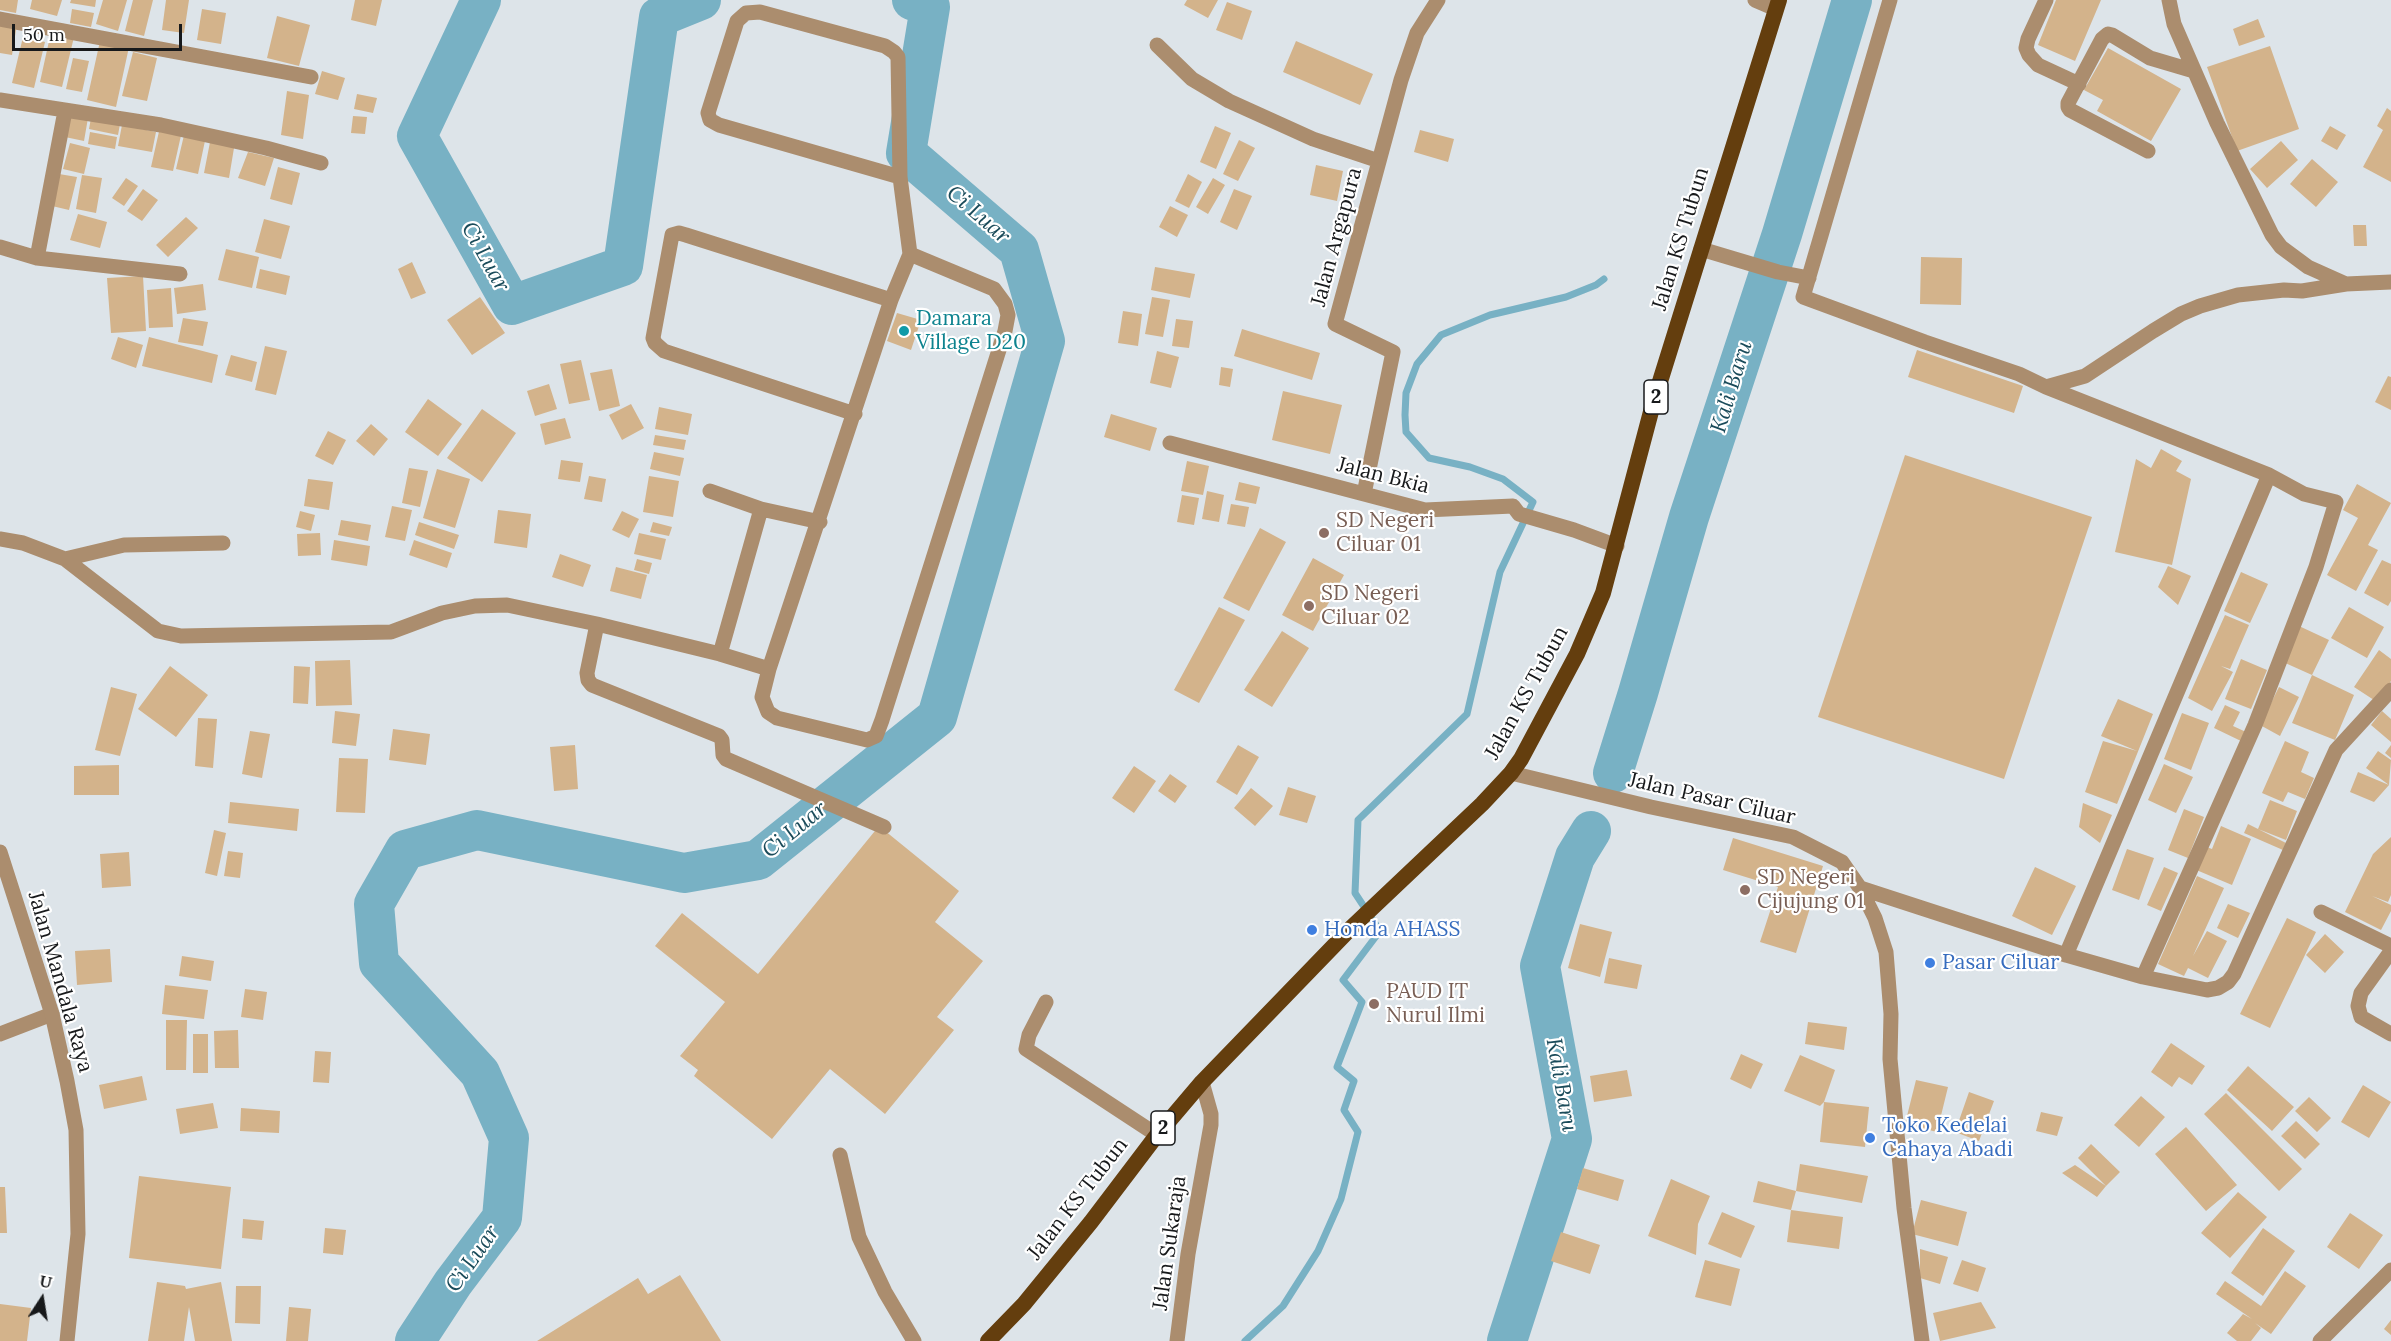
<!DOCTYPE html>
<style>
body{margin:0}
#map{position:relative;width:2391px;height:1341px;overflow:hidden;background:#dde4e9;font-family:Lora,serif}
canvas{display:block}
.north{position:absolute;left:12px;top:1269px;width:60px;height:60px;-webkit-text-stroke:4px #fff;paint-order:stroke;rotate:12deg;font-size:16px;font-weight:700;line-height:24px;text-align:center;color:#17191b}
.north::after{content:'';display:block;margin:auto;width:21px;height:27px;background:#17191b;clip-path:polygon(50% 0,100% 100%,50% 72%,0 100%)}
.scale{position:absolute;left:12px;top:24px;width:170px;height:27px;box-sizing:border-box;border:3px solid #17191b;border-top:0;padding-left:8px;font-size:18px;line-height:21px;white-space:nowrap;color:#17191b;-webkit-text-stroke:4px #fff;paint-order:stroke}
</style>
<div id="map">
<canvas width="2391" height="1341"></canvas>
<div class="north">U</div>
<div class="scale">50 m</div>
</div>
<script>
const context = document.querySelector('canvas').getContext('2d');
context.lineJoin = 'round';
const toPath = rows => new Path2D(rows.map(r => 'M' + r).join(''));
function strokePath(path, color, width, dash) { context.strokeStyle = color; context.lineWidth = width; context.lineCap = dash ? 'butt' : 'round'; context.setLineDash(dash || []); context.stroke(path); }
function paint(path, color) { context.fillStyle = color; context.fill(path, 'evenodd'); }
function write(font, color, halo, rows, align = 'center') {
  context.font = font + ' Lora,serif'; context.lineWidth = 4.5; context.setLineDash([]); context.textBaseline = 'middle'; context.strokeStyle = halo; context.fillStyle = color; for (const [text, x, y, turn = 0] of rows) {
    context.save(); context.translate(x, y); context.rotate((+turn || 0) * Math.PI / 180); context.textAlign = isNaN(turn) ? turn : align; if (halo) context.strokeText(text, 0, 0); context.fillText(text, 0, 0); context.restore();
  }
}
strokePath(toPath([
 [1245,1341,1283,1306,1318,1251,1341,1199,1358,1132,1344,1110,1354,1081,1337,1067,1362,1002,1343,980,1380,931,1355,893,1358,820,1467,714,1500,572,1533,502,1503,479,1470,467,1429,458,1406,432,1405,415,1406,393,1417,364,1441,335,1490,315,1566,297,1596,285,1604,279]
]), '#78b1c4', 7);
strokePath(toPath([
 [481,0,417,136,512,305,623,266,659,17,701,0],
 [1613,773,1638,693,1689,517,1782,234,1852,0],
 [415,1341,453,1283,502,1218,509,1138,480,1073,379,963,374,904,405,850,477,830,684,873,758,860,937,717,1045,341,1019,250,906,153,930,7,912,0],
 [1507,1341,1572,1139,1540,966,1575,857,1591,831]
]), '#78b1c4', 40);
paint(toPath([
 [0,0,18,0,16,13,0,10],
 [32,0,62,0,57,16,30,9],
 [71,0,96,0,95,7,70,3],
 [103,0,127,0,118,31,96,24],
 [133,0,153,0,144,36,125,31],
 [166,0,189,0,184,33,162,30],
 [355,0,382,0,376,26,351,20],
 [1187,0,1218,0,1208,18,1184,5],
 [2056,0,2101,0,2075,61,2038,45],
 [1227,2,1252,11,1242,40,1216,30],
 [72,9,94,13,91,27,70,23],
 [202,9,226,13,221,44,197,40],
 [277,16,310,25,299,66,267,58],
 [2258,19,2265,37,2239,46,2233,29],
 [0,21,17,24,12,55,0,53],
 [51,32,74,37,62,87,40,82],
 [23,37,45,42,34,88,12,83],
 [100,41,129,47,116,107,87,100],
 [1296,41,1373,74,1360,105,1283,72],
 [2270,46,2299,129,2237,151,2207,67],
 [2108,48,2181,89,2151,141,2097,111,2103,100,2084,90],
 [133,52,157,58,147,101,122,96],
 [73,58,89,61,82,92,66,89],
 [322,71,345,78,338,100,315,94],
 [287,91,309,95,303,139,281,135],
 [357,94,377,98,373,113,354,109],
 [2387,108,2391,111,2391,182,2363,167,2383,130,2377,126],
 [68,116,88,118,84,141,65,137],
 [353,116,367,117,365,134,351,133],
 [91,118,120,124,118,135,89,129],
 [122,125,156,132,152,152,118,146],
 [1215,126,1231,133,1216,169,1200,162],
 [2330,126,2346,135,2337,150,2321,141],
 [160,127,182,131,173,171,151,167],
 [1420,130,1454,139,1448,162,1414,152],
 [185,131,206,136,198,174,176,169],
 [90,132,117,137,115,149,88,144],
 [211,137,235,142,229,178,204,173],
 [1239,140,1255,148,1238,181,1223,174],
 [2281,141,2298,160,2267,188,2250,169],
 [70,143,90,148,84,174,63,169],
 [248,152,274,158,265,186,238,178],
 [2312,159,2338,182,2316,207,2290,184],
 [1316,165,1343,171,1337,201,1310,195],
 [278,167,300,173,292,205,270,199],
 [59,174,77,177,69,210,52,206],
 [1188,174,1202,182,1189,208,1175,201],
 [82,175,102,178,96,213,76,209],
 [126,178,138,186,124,206,112,198],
 [1213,178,1225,185,1208,214,1196,207],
 [143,189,158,200,142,221,127,211],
 [1234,189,1252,196,1237,230,1220,222],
 [1170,206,1188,215,1177,237,1159,227],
 [78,214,107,222,100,248,70,240],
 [186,217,198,228,168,257,156,245],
 [264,219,290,226,281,259,255,252],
 [2353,225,2366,225,2367,246,2354,246],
 [226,249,259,257,252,288,218,280],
 [1921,257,1962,258,1961,305,1920,304],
 [412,262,426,293,411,299,398,269],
 [1155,267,1195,274,1190,298,1151,290],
 [260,269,290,276,286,295,256,288],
 [143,276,146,331,111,333,107,278],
 [203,284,206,310,177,314,174,288],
 [171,288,173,327,149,328,147,290],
 [480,297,505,333,472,355,447,320],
 [1152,297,1170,300,1163,337,1145,334],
 [1123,311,1142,314,1138,346,1118,343],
 [897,313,921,320,911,350,887,341],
 [183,318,208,322,203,346,178,342],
 [1176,319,1193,321,1189,348,1172,346],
 [1242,329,1320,353,1312,380,1234,356],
 [118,337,143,345,136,368,111,359],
 [149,337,218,355,212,383,142,366],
 [265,346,287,351,276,395,255,390],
 [1917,350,2023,386,2014,413,1908,377],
 [1157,351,1179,357,1171,388,1150,383],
 [231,355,257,362,252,382,225,375],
 [581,360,590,400,569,404,560,364],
 [1221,367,1233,369,1230,387,1219,385],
 [612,369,620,406,599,411,590,373],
 [2388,376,2391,377,2391,410,2375,402],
 [549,384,557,409,535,416,527,391],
 [1283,391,1342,405,1330,454,1272,440],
 [428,399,462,424,438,456,405,432],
 [631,404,644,428,622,440,609,415],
 [659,407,692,414,688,435,655,429],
 [482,409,516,433,482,482,447,458],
 [1111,414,1157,428,1150,451,1104,437],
 [565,418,571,438,545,445,540,424],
 [371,424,388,439,374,456,356,441],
 [328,431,346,440,333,465,315,456],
 [655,435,686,440,684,450,653,445],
 [2161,449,2182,461,2176,471,2191,479,2172,565,2115,552,2136,459,2151,468],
 [654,452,684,458,680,476,650,469],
 [1905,455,2092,517,2004,779,1818,717],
 [561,460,583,463,580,482,558,479],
 [1187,461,1209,466,1203,495,1181,491],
 [409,468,428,471,420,507,402,503],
 [437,469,470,479,455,528,423,518],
 [589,476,606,479,602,502,584,499],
 [649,476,679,481,673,517,643,512],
 [308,479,333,482,329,510,304,506],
 [1239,482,1260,487,1256,504,1235,500],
 [2357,484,2391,503,2368,545,2378,550,2356,591,2327,575,2358,518,2343,510],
 [1207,491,1224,495,1219,522,1202,519],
 [1182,495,1199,498,1194,525,1177,522],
 [1231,504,1249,507,1245,527,1227,524],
 [392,506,412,510,405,541,385,537],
 [498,510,531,514,527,548,494,543],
 [300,511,315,515,311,531,296,527],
 [622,511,639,519,629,538,612,530],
 [341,520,371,525,368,541,338,535],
 [419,522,459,535,454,549,415,535],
 [653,522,672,527,669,536,650,532],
 [1260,528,1286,542,1249,611,1223,598],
 [320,533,321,555,298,556,297,534],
 [639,533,666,539,661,560,634,554],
 [334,540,370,546,367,566,331,560],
 [414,540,452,553,447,568,409,555],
 [560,554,591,565,583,587,552,577],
 [1313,558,1344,575,1313,631,1282,615],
 [637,559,652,563,649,574,634,570],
 [2382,560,2391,564,2391,601,2388,606,2364,593],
 [2168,566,2191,576,2178,605,2158,587],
 [616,567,647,575,641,599,610,591],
 [2241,572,2268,584,2250,623,2224,611],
 [1219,607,1245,620,1199,703,1174,690],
 [2349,607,2384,627,2367,658,2331,638],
 [2225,615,2249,625,2230,669,2221,666,2233,672,2212,711,2188,698],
 [2299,626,2329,640,2312,675,2354,695,2335,740,2292,723,2312,675,2283,662],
 [1282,631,1309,648,1272,707,1244,690],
 [2379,650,2391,659,2391,681,2377,702,2354,687],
 [2241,659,2267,670,2251,709,2225,699],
 [350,660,352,705,316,706,315,661],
 [170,666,208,695,176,737,138,709],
 [294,666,310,667,308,704,293,703],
 [111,687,137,694,120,756,95,750],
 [2279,687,2299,697,2280,736,2260,725],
 [2118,699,2153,714,2117,804,2085,792,2103,741,2137,751,2101,736],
 [2225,705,2240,712,2233,726,2246,732,2241,741,2214,728],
 [335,711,360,714,356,746,332,743],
 [2382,711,2391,719,2391,742,2371,725],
 [2182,713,2209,723,2191,770,2164,759],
 [198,718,217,719,213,768,195,766],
 [393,729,430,734,426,765,389,760],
 [250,731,270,734,262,778,242,774],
 [2285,741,2309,752,2301,772,2314,778,2305,799,2288,792,2283,802,2262,793],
 [575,745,578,789,554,791,550,747],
 [1238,745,1259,757,1237,795,1216,782],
 [2391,745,2391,758,2385,753],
 [2378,751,2391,760,2389,785,2366,768],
 [339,758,368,759,365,813,336,812],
 [2164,764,2193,777,2176,813,2148,800],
 [119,765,119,795,74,795,74,766],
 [1134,766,1156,781,1134,813,1112,798],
 [2358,772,2389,785,2374,802,2350,792],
 [1170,774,1187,786,1175,803,1158,791],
 [1288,787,1316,796,1307,823,1279,815],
 [1251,788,1273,806,1255,826,1234,808],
 [2270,800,2297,811,2286,840,2258,829],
 [230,802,299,809,297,831,228,823],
 [2083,803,2112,815,2100,843,2079,827],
 [2184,809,2204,817,2188,858,2168,850],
 [2248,824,2286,843,2283,850,2244,833],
 [879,826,959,891,935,922,983,961,937,1017,954,1030,885,1114,830,1069,772,1139,694,1076,698,1070,680,1056,725,1002,655,946,682,913,758,974],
 [2221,826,2251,839,2232,885,2194,869,2204,846,2212,849],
 [214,830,226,833,217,876,205,873],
 [2391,837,2391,895,2388,902,2372,896,2391,905,2391,911,2381,930,2345,912,2373,854],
 [1733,838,1823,866,1796,953,1760,942,1778,887,1723,870],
 [2127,849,2154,858,2139,900,2112,890],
 [228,851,243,853,240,878,224,876],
 [129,852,131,886,102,888,100,854],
 [2035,867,2076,886,2052,935,2012,916],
 [2164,867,2178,873,2161,911,2147,905],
 [2197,876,2224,888,2193,956,2207,931,2227,941,2208,978,2188,968,2184,976,2158,964],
 [2228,904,2250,913,2238,938,2217,928],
 [2287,918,2316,932,2270,1028,2240,1014],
 [1580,924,1612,932,1600,977,1568,968],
 [2325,934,2344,952,2325,973,2306,955],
 [110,949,112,982,77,985,75,951],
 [182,956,214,961,211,981,179,976],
 [1609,958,1642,965,1637,989,1604,983],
 [165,985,208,990,204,1019,162,1014],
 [245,989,267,992,263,1020,241,1017],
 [166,1020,187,1020,186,1070,166,1070],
 [1808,1022,1847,1027,1844,1050,1805,1044],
 [238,1030,239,1068,215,1068,214,1031],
 [193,1034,208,1034,208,1073,193,1073],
 [2171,1043,2205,1066,2192,1085,2179,1077,2172,1087,2151,1072],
 [315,1051,331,1052,329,1083,313,1082],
 [1741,1054,1763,1064,1751,1089,1730,1079],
 [1800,1055,1835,1070,1824,1102,1869,1107,1865,1147,1820,1142,1824,1102,1820,1106,1784,1091],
 [2248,1066,2294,1107,2272,1131,2227,1090],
 [1627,1070,1632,1096,1594,1102,1590,1076],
 [142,1076,147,1100,104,1109,99,1085],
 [1916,1080,1948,1087,1937,1132,1905,1124],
 [2363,1085,2391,1102,2369,1138,2341,1122],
 [1969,1092,1994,1101,1979,1141,1955,1132],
 [2226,1093,2302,1169,2279,1191,2204,1114],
 [2141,1096,2165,1117,2139,1147,2114,1125],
 [2309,1097,2331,1118,2317,1132,2295,1111],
 [213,1103,218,1128,180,1134,176,1109],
 [241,1108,280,1111,279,1133,240,1131],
 [2041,1112,2063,1117,2057,1136,2036,1131],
 [2296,1121,2320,1144,2305,1159,2281,1136],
 [2186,1127,2237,1185,2206,1211,2155,1154],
 [2091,1144,2120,1172,2106,1186,2078,1158],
 [1800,1164,1868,1176,1862,1203,1796,1191],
 [2075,1165,2106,1186,2097,1197,2062,1173],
 [1583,1168,1624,1180,1618,1201,1577,1189],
 [139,1176,231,1187,221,1269,129,1258],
 [1671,1179,1710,1196,1698,1224,1696,1255,1648,1236],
 [1758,1181,1796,1191,1791,1210,1753,1202],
 [0,1187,5,1187,7,1233,0,1233],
 [2238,1192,2267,1217,2230,1258,2201,1233],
 [1921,1200,1967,1212,1958,1246,1912,1234],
 [1791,1210,1843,1217,1839,1249,1787,1242],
 [1722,1212,1755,1226,1741,1258,1708,1244],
 [2350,1213,2383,1235,2359,1269,2327,1247],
 [243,1219,264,1221,262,1240,242,1238],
 [325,1228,346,1230,343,1255,323,1253],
 [2263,1228,2295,1251,2263,1296,2231,1273],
 [1561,1232,1600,1245,1590,1274,1551,1261],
 [1920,1249,1948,1257,1940,1284,1920,1278],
 [1705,1260,1740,1269,1731,1306,1695,1297],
 [1962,1260,1986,1268,1978,1292,1953,1284],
 [2285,1271,2306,1286,2271,1334,2255,1323,2261,1328,2251,1341,2237,1341,2227,1333,2243,1314,2252,1319,2216,1294,2225,1281,2261,1306],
 [680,1275,721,1341,537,1341,638,1278,648,1294],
 [157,1282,185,1286,186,1289,221,1282,232,1341,195,1341,189,1307,184,1341,148,1341],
 [236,1286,261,1286,260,1324,235,1323],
 [1981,1302,1996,1328,1940,1341,1933,1313],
 [0,1304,31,1308,27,1341,0,1341],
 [289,1307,311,1309,308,1341,286,1341],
 [2391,1320,2391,1335,2384,1329]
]), '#d3b38b');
strokePath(toPath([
 [1755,0,1776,9],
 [1890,0,1803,297,1925,342,2019,374,2046,387,2269,475,2304,494,2336,502,2316,567,2255,725,2143,977],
 [2046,0,2028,39,2026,48,2029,55,2038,65,2079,84],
 [2169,0,2174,24,2217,123,2272,235,2281,247,2308,267,2346,284,2391,282],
 [0,19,311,77],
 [1157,45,1192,79,1229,101,1313,139,1379,161],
 [0,100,161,125,266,148,321,163],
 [2148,151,2070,110,2068,107,2068,103,2102,39,2108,34,2112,35,2150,58,2194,71],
 [0,247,37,258,180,274],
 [1701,249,1778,272,1809,278],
 [37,258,65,111],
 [2046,387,2085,376,2153,331,2181,314,2200,306,2238,295,2284,290,2302,291,2346,284],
 [855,414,664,351,655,343,653,338,672,235,679,233,686,235,891,300],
 [1170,443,1425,510,1513,506,1519,514,1574,530,1617,546],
 [710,491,761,509],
 [1364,494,1393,352,1335,324,1401,80,1417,33,1438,0],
 [0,539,23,543,65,559,158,631,181,636,391,632,442,613,475,606,507,605,597,624,720,654,769,669,762,697,768,712,777,718,867,740,876,736,882,720,1005,331,1008,315,1005,304,994,289,910,254,900,177,898,57,894,52,885,46,760,12,746,13,737,21,708,113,710,120,719,125,900,177],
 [65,559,124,545,223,543],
 [597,624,587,673,588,680,592,685,719,736,722,740,723,755,726,759,884,827],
 [720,654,761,509,820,522],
 [769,669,891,300,910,254],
 [1511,773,1651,807,1793,837,1842,862,1860,888,1875,918,1886,952,1891,1014,1890,1059,1904,1208,1922,1341],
 [1860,888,2066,955,2143,977,2207,990,2218,988,2228,982,2234,974,2336,750,2391,690],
 [2321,912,2391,946],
 [2391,951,2361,993,2358,1006,2361,1017,2391,1034],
 [2066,955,2269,475],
 [1046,1002,1029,1035,1026,1049,1157,1135],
 [0,1034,52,1014],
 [840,1155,859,1237,885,1292,914,1341],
 [1177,1341,1188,1254,1211,1125,1211,1114,1202,1082],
 [2320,1341,2391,1270]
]), '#ab8d6e', 15);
strokePath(toPath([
 [0,852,52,1014,67,1081,76,1130,78,1234,67,1341]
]), '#ab8d6e', 15);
strokePath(toPath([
 [988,1341,1024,1304,1091,1222,1157,1135,1202,1082,1351,928,1482,804,1511,773,1521,759,1577,654,1603,593,1653,404,1779,0]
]), '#643e0e', 16);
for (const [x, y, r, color] of [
 [904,331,6,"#0f9aa8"],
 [1324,533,6,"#8d6e63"],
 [1309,606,6,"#8d6e63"],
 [1745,890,6,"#8d6e63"],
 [1312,930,6,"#3f7fe0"],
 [1930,963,6,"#3f7fe0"],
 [1374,1004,6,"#8d6e63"],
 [1870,1138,6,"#3f7fe0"]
]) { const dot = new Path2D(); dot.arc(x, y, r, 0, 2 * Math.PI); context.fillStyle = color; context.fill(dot); strokePath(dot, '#fff', 2); }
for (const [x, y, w] of [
 [1656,397,24],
 [1163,1128,24]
]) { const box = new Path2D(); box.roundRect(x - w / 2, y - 17, w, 34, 4.5); context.fillStyle = '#fff'; context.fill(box); strokePath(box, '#17191b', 1.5); }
write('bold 20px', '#17191b', null, [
 ["2",1656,397],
 ["2",1163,1128]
]);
write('21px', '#17191b', '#fff', [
 ["Jalan Argapura",1337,237,-75],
 ["Jalan KS Tubun",1681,239,-73],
 ["Jalan Bkia",1383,476,14],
 ["Jalan KS Tubun",1527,693,-61],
 ["Jalan Pasar Ciluar",1712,799,13],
 ["Jalan Mandala Raya",60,982,74],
 ["Jalan KS Tubun",1078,1199,-52],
 ["Jalan Sukaraja",1170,1243,-82]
]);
write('21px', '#0d838f', '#fff', [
 ["Damara",916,319],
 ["Village D20",916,343]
], 'left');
write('21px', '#785e54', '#fff', [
 ["SD Negeri",1336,521],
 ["Ciluar 01",1336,545],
 ["SD Negeri",1321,594],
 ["Ciluar 02",1321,618],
 ["SD Negeri",1757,878],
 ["Cijujung 01",1757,902],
 ["PAUD IT",1386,992],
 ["Nurul Ilmi",1386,1016]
], 'left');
write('21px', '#366cbe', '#fff', [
 ["Honda AHASS",1324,930],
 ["Pasar Ciluar",1942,963],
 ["Toko Kedelai",1882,1126],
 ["Cahaya Abadi",1882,1150]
], 'left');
write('italic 22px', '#1a4b5a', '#fff', [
 ["Ci Luar",978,215,41],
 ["Ci Luar",485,257,61],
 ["Kali Baru",1732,387,-73],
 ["Ci Luar",795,830,-39],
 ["Kali Baru",1561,1085,80],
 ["Ci Luar",473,1259,-55]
]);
</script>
